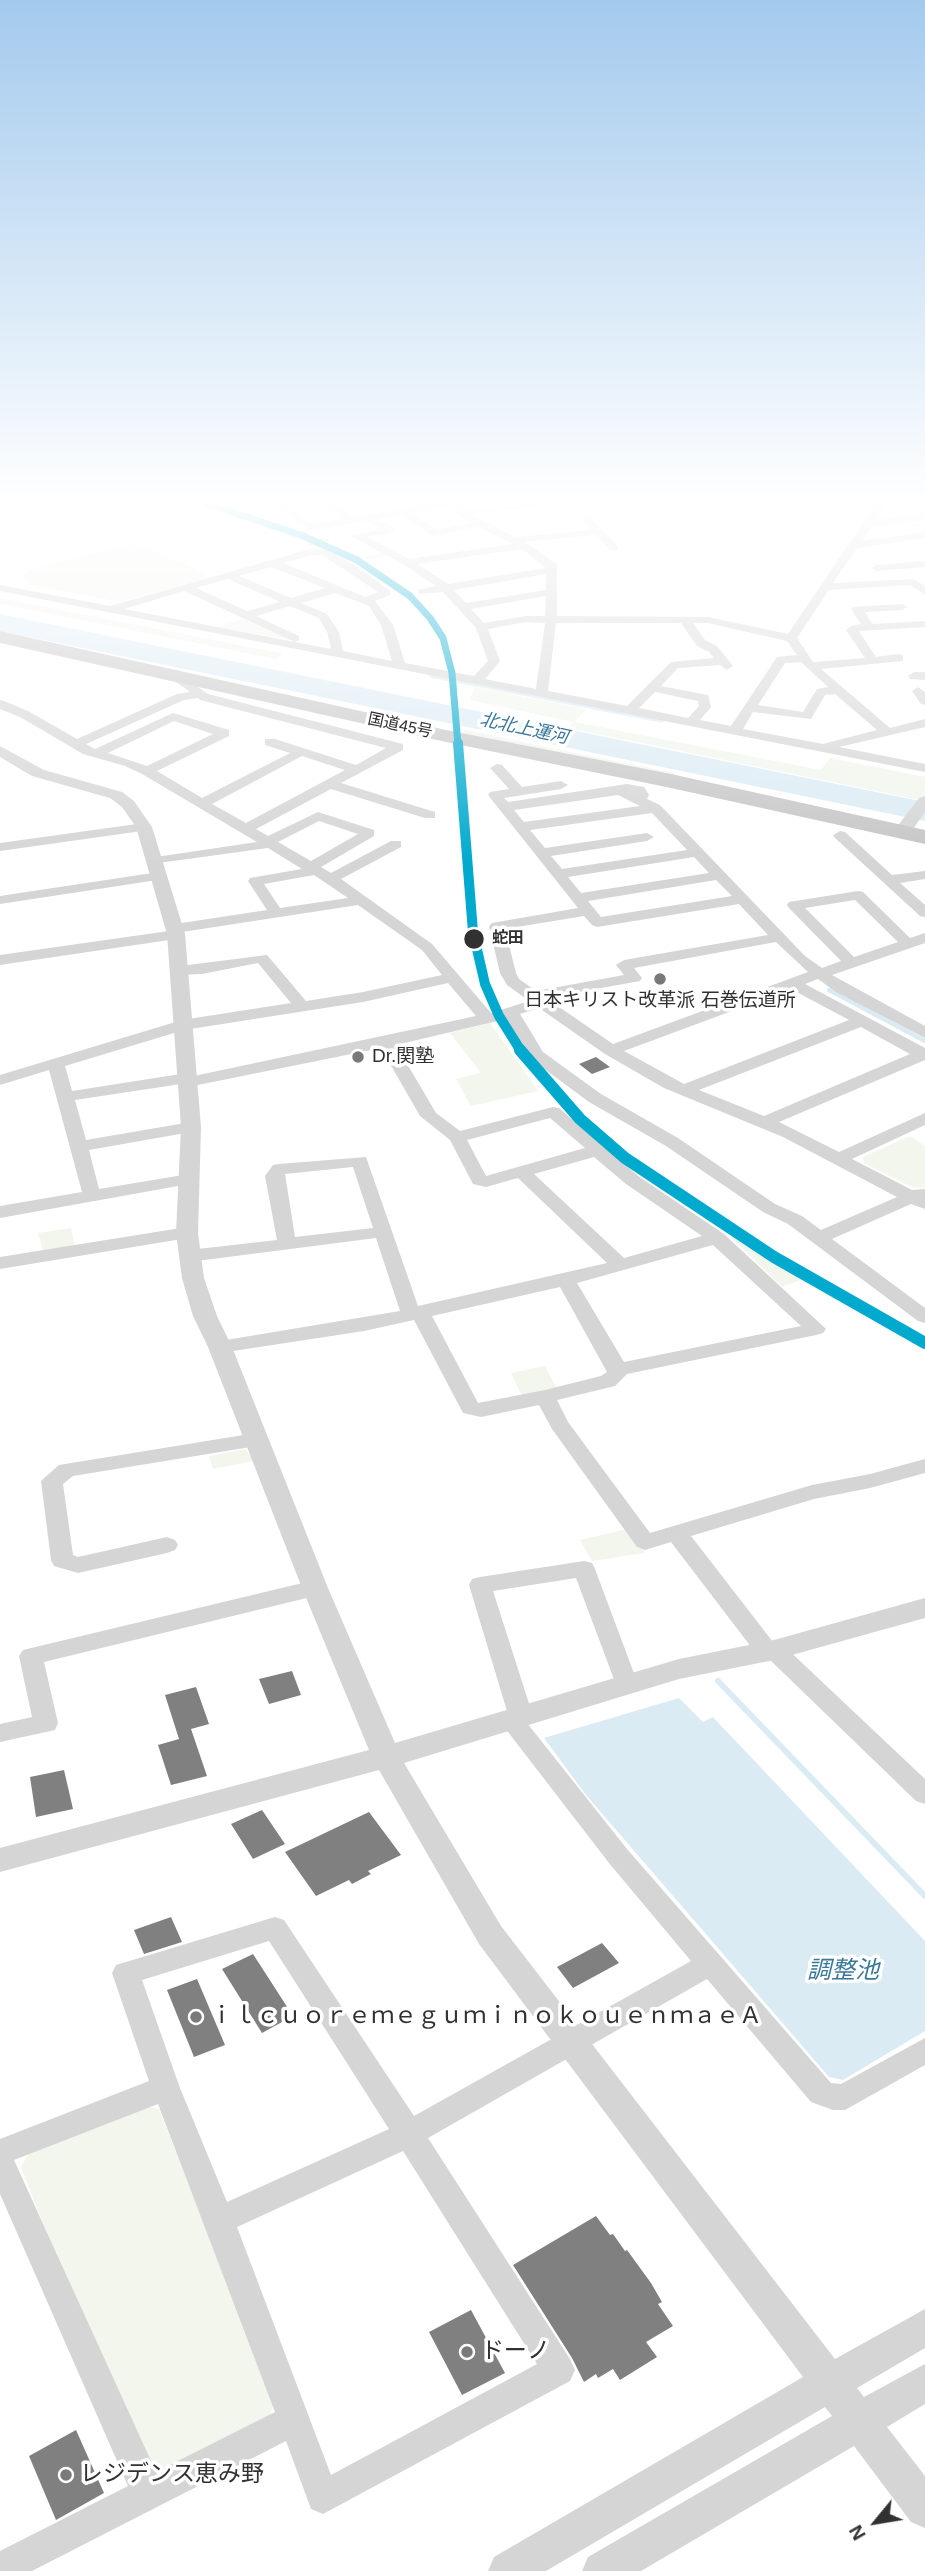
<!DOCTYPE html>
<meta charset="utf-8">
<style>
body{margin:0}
#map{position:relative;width:925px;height:2571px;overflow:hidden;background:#fff;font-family:Helvetica,sans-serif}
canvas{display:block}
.north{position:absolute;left:841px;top:2487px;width:70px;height:70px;-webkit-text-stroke:5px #fff;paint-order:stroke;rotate:240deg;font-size:19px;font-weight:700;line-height:28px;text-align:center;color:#313131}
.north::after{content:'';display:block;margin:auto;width:24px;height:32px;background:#313131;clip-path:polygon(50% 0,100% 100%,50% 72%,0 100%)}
</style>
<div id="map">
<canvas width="925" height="2571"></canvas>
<div class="north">N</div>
</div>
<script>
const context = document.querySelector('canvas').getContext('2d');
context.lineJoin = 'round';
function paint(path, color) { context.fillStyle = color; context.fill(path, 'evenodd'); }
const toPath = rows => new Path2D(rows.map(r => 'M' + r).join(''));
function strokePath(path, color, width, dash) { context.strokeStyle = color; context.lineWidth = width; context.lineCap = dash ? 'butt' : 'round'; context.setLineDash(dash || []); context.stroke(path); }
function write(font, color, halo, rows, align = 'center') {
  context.font = font + ' Helvetica,"Noto Sans JP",sans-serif'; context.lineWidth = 7; context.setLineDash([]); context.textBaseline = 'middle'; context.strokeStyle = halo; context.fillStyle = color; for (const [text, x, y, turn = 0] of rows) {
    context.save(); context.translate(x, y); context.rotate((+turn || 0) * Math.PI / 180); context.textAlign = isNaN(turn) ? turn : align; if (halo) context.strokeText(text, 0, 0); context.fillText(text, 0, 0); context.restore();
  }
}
paint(toPath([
 [0,504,81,504,6,523,0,520],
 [135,543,207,574,205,579,120,602,32,585,22,578,28,570],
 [0,598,284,654,276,659,0,604],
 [245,618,292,640,218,627],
 [474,687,586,709,575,722,821,770,830,758,925,777,925,801,568,728,573,722,470,700],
 [463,729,531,744,675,773,673,779,466,736],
 [490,1023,538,1091,471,1106,456,1079,481,1073,450,1033],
 [910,1136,925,1146,925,1187,921,1188,912,1187,864,1163,863,1157],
 [71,1228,75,1246,43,1251,38,1233],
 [730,1236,803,1279,782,1287],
 [545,1366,557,1389,522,1396,511,1373],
 [245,1449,254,1461,213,1469,209,1456],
 [627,1529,645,1553,592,1561,580,1540],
 [142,2105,159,2109,274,2403,268,2420,175,2470,151,2464,41,2218,21,2167,33,2146]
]), '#f2f6ed');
paint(toPath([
 [0,614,925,802,925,821,0,631],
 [679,1698,703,1722,713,1717,925,1941,925,2031,843,2080,829,2077,586,1795,544,1738]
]), '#dbebf4');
strokePath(toPath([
 [366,558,389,554],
 [431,676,662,721]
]), '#dbebf4', 3.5);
strokePath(toPath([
 [829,990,925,1041]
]), '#dbebf4', 4.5);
strokePath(toPath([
 [718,1681,925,1896]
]), '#dbebf4', 6);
paint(toPath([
 [596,1057,610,1067,592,1074,579,1064],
 [292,1671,301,1695,269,1704,259,1679],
 [196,1687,209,1724,191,1729,207,1776,171,1785,158,1745,179,1739,165,1695],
 [64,1770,73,1809,36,1817,30,1777],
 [262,1810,285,1844,253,1859,231,1824],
 [369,1812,401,1855,368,1871,371,1874,352,1884,349,1880,316,1896,285,1852],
 [171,1917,182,1942,144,1954,134,1930],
 [602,1943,619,1963,573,1988,557,1967],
 [253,1954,293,2016,262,2033,222,1969],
 [197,1979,225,2045,194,2057,167,1990],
 [596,2216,610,2235,613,2234,625,2251,627,2250,651,2283,662,2302,658,2304,673,2326,646,2342,657,2357,620,2380,613,2369,598,2378,596,2374,584,2382,572,2358,513,2265],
 [471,2310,505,2373,462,2395,429,2332],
 [76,2430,104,2493,56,2520,29,2456]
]), '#808080');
paint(toPath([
 [323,538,330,540,311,546,307,544,323,538]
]), '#d5d5d5');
paint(toPath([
 [274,504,285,504,312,524,342,519,323,504,335,504,353,517,429,504,458,504,464,509,539,504,534,507,471,514,515,537,591,530,580,518,589,516,618,546,618,550,610,550,596,535,525,542,557,564,557,616,708,617,788,634,876,504,886,504,876,519,925,514,925,520,872,526,862,541,925,532,925,538,857,548,833,583,914,579,925,586,925,595,911,585,829,590,797,638,813,662,865,658,846,630,851,626,861,624,851,609,853,607,902,604,908,607,902,610,865,612,872,624,925,621,925,627,859,631,876,657,899,654,903,655,903,661,821,669,890,728,925,719,925,727,839,747,925,764,925,772,0,591,0,585,110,606,307,550,324,549,353,564,390,591,390,595,375,601,393,625,405,663,474,676,488,661,476,628,443,592,418,594,418,590,436,586,403,564,351,536,380,529,367,521,310,530,274,504],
 [449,507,470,523,438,530,412,513,449,507],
 [401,515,432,536,479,527,513,544,409,559,367,537,394,532,394,528,378,519,401,515],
 [522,549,546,568,448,584,417,564,522,549],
 [311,555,322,555,378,592,365,597,283,563,311,555],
 [271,567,325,588,291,598,239,576,271,567],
 [546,574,546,590,466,603,454,590,546,574],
 [228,579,280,602,247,611,196,588,228,579],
 [184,591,295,642,299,640,299,636,256,616,290,606,319,618,327,632,331,649,124,609,184,591],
 [335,593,369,606,381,625,392,661,343,651,339,632,327,614,301,603,335,593],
 [546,596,545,616,526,616,484,623,471,609,546,596],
 [526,622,545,623,536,689,485,679,500,661,488,629,526,622],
 [556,623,681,623,697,646,709,652,714,658,671,662,627,706,548,691,556,623],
 [693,623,708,623,787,641,797,655,777,657,731,726,700,720,711,707,708,695,661,686,678,668,720,665,727,670,733,666,717,646,705,640,693,623],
 [801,662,828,687,817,689,803,712,758,705,785,663,801,662],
 [655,692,698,701,699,706,688,718,639,708,655,692],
 [835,694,877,730,823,744,743,729,753,712,811,719,825,695,835,694],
 [925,561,925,567,876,571,871,568,876,565,925,561],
 [175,671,208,694,403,744,403,750,341,783,435,812,435,818,425,818,331,789,256,829,268,836,318,812,374,830,374,836,321,867,331,873,391,841,401,841,401,847,341,879,432,944,491,1013,529,1001,507,985,500,973,489,926,492,923,578,908,488,795,490,792,509,789,490,768,497,764,502,765,522,787,561,781,568,785,561,789,504,798,508,802,627,784,644,787,649,795,647,799,660,805,805,956,822,968,841,961,789,908,787,905,789,902,858,891,863,892,910,938,925,933,925,943,832,975,925,1026,925,1038,836,992,818,979,805,984,925,1048,925,1060,779,1122,839,1152,925,1113,925,1125,852,1159,912,1190,925,1189,925,1209,911,1204,832,1239,925,1308,925,1323,918,1321,788,1224,763,1212,666,1146,589,1102,531,1059,506,1019,396,1045,436,1113,460,1131,553,1107,559,1108,638,1176,724,1234,826,1329,823,1333,816,1335,627,1374,615,1386,557,1400,568,1422,650,1533,812,1485,870,1474,925,1459,925,1473,870,1488,814,1499,691,1536,773,1642,782,1644,925,1779,925,1804,916,1801,768,1658,758,1656,671,1542,645,1550,637,1547,552,1429,539,1405,481,1417,463,1413,414,1320,364,1331,220,1353,213,1351,210,1347,213,1343,220,1341,400,1311,376,1238,189,1262,182,1260,180,1256,189,1250,277,1240,265,1176,273,1165,279,1164,366,1157,418,1306,607,1263,518,1178,486,1187,473,1184,450,1140,420,1116,381,1048,188,1087,181,1084,75,1100,86,1140,191,1122,200,1127,191,1132,89,1150,99,1189,189,1174,198,1179,189,1184,0,1218,0,1206,82,1192,49,1070,0,1085,0,1075,182,1020,291,1003,258,963,202,974,178,975,170,970,172,967,267,955,306,1001,363,992,442,975,422,950,358,905,182,932,181,937,176,939,0,965,0,955,169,931,170,926,175,924,267,910,248,881,250,878,302,869,268,848,151,864,151,858,156,857,257,842,142,774,125,766,83,754,20,717,0,709,0,700,4,701,28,711,77,739,177,694,190,692,171,678,169,675,175,671],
 [198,698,200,700,386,748,356,765,275,739,265,739,265,745,290,753,202,798,157,771,229,736,229,730,173,713,95,749,86,744,184,700,198,698],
 [174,721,213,734,147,766,108,753,174,721],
 [302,756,345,770,246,823,212,804,302,756],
 [618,795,640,806,524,822,514,810,618,795],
 [652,813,687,850,562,869,551,856,647,841,654,837,647,833,545,848,530,830,652,813],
 [319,821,358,834,311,861,278,842,319,821],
 [694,857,709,873,581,893,568,877,694,857],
 [314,875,348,898,280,908,264,884,314,875],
 [716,880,732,896,601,917,588,901,716,880],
 [855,900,898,942,854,957,805,908,855,900],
 [739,904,768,935,624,960,616,965,624,975,536,991,519,979,516,973,505,929,584,916,592,925,597,927,739,904],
 [776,942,808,972,613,1044,546,998,640,981,642,978,634,968,776,942],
 [448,983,476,1016,194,1076,187,1073,72,1091,65,1066,184,1030,363,1002,448,983],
 [791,989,849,1020,684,1084,624,1051,791,989],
 [539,1008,605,1054,664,1088,783,1137,897,1197,821,1230,802,1216,775,1204,678,1138,601,1094,543,1052,520,1014,539,1008],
 [861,1027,910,1054,764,1116,699,1090,861,1027],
 [550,1118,585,1148,486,1176,467,1140,550,1118],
 [594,1157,626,1184,702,1236,624,1258,534,1174,594,1157],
 [353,1167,373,1228,295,1237,285,1174,353,1167],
 [713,1245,801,1326,624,1362,577,1283,713,1245],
 [560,1287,607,1372,601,1376,545,1390,478,1403,432,1316,560,1287],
 [914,672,925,672,925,680,910,679,908,676,914,672],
 [918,687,925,692,925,705,921,704,912,691,918,687],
 [144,823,149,824,149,830,0,851,0,843,144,823],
 [840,831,845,832,892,875,925,871,925,879,900,883,925,905,925,917,920,916,835,838,833,835,840,831],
 [159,872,164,873,166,876,164,879,0,904,0,896,159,872],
 [187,1227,194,1229,196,1233,194,1237,0,1269,0,1257,187,1227],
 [256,1433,263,1435,267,1440,263,1445,73,1476,63,1484,73,1555,78,1557,167,1537,175,1540,178,1545,175,1550,167,1553,78,1573,54,1566,51,1560,41,1481,59,1465,256,1433],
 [584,1561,592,1563,595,1569,638,1684,634,1690,626,1693,618,1690,576,1578,493,1591,533,1716,527,1723,627,1849,831,2083,841,2084,925,2038,925,2065,845,2110,833,2110,811,2102,707,1979,428,2138,570,2359,575,2370,570,2381,323,2514,311,2509,286,2441,32,2571,0,2571,0,2551,128,2486,0,2194,0,2139,149,2081,112,1973,116,1965,275,1917,284,1920,414,2116,691,1961,609,1863,498,1719,501,1712,507,1711,469,1585,472,1579,480,1577,584,1561],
 [269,1941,389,2129,227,2202,180,2088,142,1980,269,1941],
 [158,2104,275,2412,156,2472,14,2160,158,2104],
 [403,2151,537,2364,331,2475,237,2227,403,2151],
 [315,1580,323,1582,326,1588,323,1594,44,1662,58,1723,55,1730,0,1742,0,1724,32,1717,19,1656,23,1650,315,1580]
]), '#d5d5d5');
paint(toPath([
 [0,746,44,770,122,792,134,801,152,827,185,934,201,1127,198,1233,204,1278,217,1316,232,1347,328,1588,395,1743,679,1659,774,1640,925,1598,925,1618,774,1660,679,1679,404,1763,501,1926,835,2359,925,2309,925,2348,857,2388,864,2397,925,2364,925,2404,887,2427,925,2476,925,2528,911,2522,854,2446,641,2571,582,2571,588,2557,832,2416,825,2407,546,2571,488,2571,494,2557,803,2377,479,1944,379,1770,0,1872,0,1848,369,1750,302,1588,208,1347,193,1316,182,1278,176,1233,181,1127,167,934,136,827,122,807,110,798,32,776,0,757,0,746],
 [925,796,925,812,908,836,896,836,894,832,896,828,919,798,925,796]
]), '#d5d5d5');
paint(toPath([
 [0,631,446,730,671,774,925,830,925,844,671,788,446,742,0,643,0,631]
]), '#c6c6c6');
strokePath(toPath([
 [208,504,301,535,357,560,410,596,430,618,443,638,452,673,458,745]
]), '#00a9ce', 7);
strokePath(toPath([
 [458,743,473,932,485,984,499,1016,521,1051]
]), '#00a9ce', 10);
strokePath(toPath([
 [520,1050,580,1119,625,1158,774,1257,925,1343]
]), '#00a9ce', 12);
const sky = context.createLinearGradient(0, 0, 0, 864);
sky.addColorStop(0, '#a3caed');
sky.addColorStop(0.58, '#fff');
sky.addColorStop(1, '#ffffff00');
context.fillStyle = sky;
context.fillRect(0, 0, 925, 864);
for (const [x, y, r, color] of [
 [474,939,11,"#313131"],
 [660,979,7,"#797979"],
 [358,1057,7,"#797979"],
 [196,2017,7,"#797979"],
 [467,2352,7,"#797979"],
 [66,2475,7,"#797979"]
]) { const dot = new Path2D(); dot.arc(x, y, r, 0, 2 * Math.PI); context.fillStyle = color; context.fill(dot); strokePath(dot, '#fff', 2.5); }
write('16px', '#313131', '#fff', [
 ["国道45号",400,726,12]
]);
write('bold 16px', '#313131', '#fff', [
 ["蛇田",492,939]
], 'left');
write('italic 18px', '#3a7899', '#fff', [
 ["北北上運河",524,729,12]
]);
write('19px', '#313131', '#fff', [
 ["日本キリスト改革派 石巻伝道所",660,1001],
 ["Dr.関塾",372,1057,"left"]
]);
write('23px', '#313131', '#fff', [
 ["ｉｌｃｕｏｒｅｍｅｇｕｍｉｎｏｋｏｕｅｎｍａｅＡ",210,2017],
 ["ドーノ",481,2352],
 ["レジデンス恵み野",80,2475]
], 'left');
write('italic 24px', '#3a7899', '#fff', [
 ["調整池",843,1971]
]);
</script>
